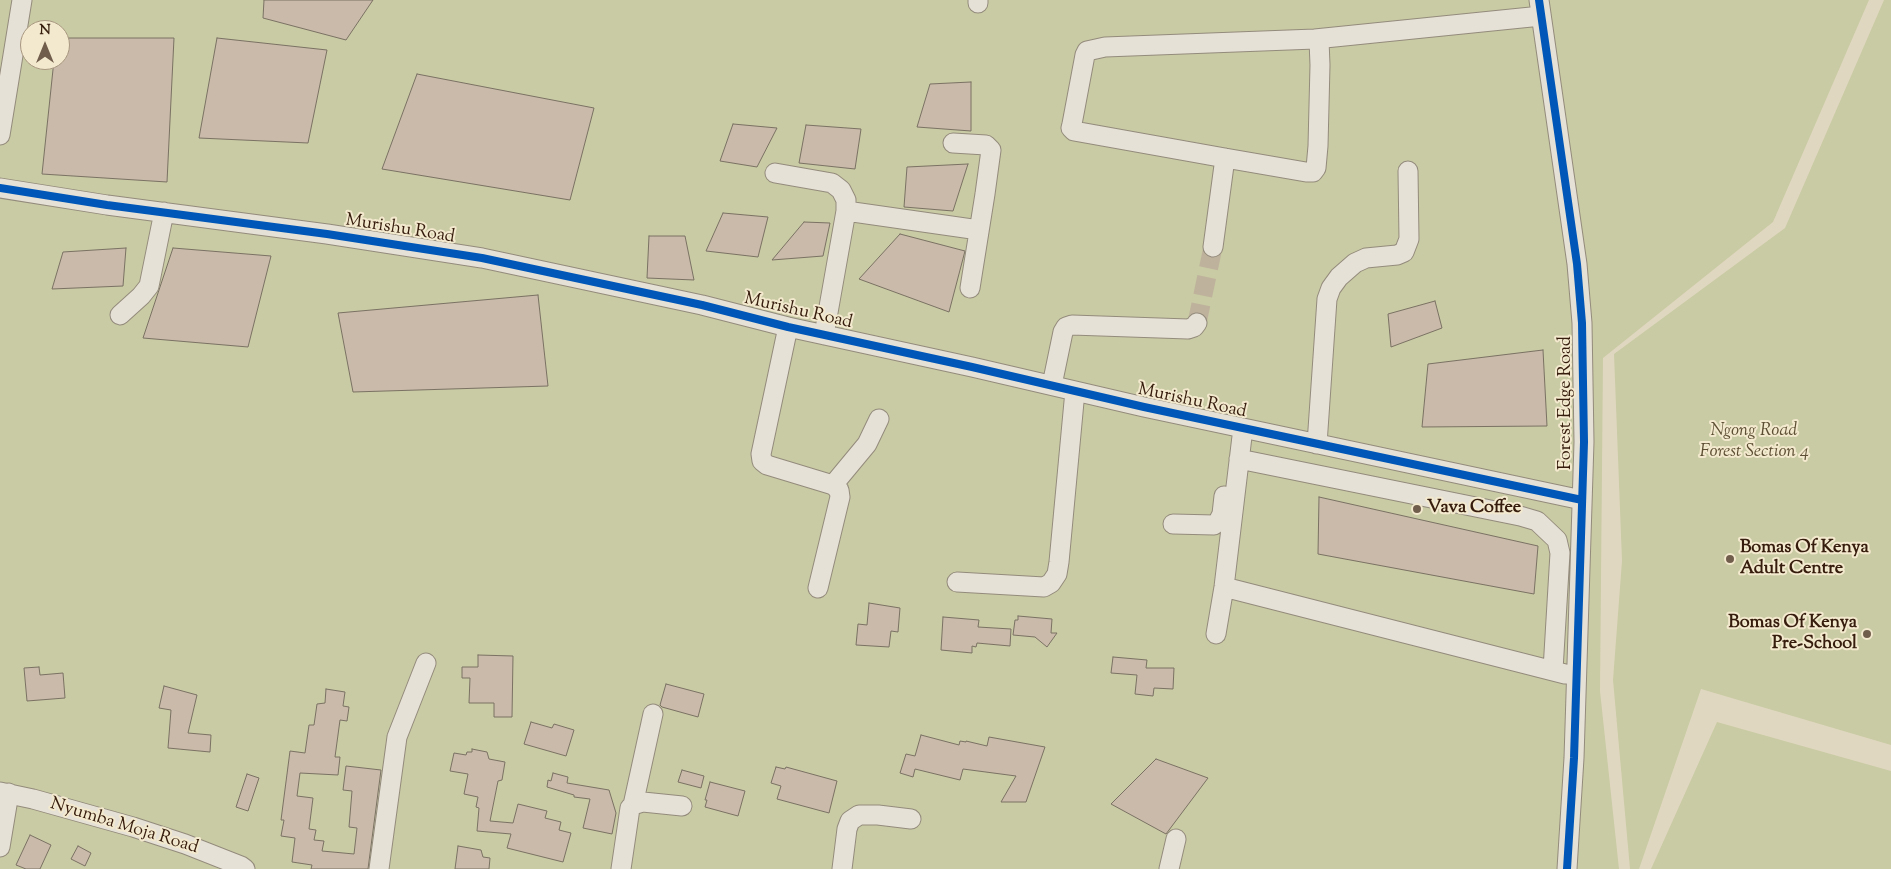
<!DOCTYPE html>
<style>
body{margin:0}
#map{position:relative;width:1891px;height:869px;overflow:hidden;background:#e0d7c0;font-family:"Sorts Mill Goudy",serif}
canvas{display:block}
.north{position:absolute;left:20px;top:20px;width:50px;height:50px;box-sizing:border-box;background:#f3e9ce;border:1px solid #a79780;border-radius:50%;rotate:0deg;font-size:14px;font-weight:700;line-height:20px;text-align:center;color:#351c0c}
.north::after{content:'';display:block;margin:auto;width:18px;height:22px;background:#715d4b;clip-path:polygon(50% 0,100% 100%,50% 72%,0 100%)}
</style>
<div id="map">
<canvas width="1891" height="869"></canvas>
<div class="north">N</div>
</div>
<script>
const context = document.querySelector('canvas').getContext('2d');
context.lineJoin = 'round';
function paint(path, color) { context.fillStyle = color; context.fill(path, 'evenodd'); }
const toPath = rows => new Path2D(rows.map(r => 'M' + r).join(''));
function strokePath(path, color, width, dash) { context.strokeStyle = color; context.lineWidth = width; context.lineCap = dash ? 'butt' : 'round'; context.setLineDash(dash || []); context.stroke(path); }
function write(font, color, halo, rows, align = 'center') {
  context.font = font + ' "Sorts Mill Goudy",serif'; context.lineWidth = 4; context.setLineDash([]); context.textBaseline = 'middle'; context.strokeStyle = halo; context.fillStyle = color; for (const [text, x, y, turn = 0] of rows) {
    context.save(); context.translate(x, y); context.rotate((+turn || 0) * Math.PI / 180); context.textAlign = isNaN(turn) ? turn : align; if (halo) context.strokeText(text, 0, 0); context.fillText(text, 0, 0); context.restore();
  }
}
paint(toPath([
 [0,0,1869,0,1773,222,1603,358,1600,691,1619,869,0,869],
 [30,30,60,30,60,60,30,60],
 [1884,0,1891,0,1891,745,1701,689,1639,869,1630,869,1613,680,1622,561,1614,354,1785,228],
 [1717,722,1891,771,1891,869,1651,869]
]), '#c9cba4');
const building = toPath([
 [264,0,373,0,346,40,263,18,264,0],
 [60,38,174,38,167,182,42,174,54,60,60,60,60,38],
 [217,38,327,50,308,143,199,138,217,38],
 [417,74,594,108,570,200,382,169,417,74],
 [971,82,971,131,917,127,930,84,971,82],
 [733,124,777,128,757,167,720,161,733,124],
 [806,125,861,129,855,169,799,163,806,125],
 [968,164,953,211,904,207,907,167,968,164],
 [723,213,768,217,758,257,706,251,723,213],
 [804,222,830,223,823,256,772,260,804,222],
 [900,234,965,251,949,312,859,279,900,234],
 [649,236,685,236,694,280,647,278,649,236],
 [126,248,123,286,52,289,63,252,126,248],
 [173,248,271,256,248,347,143,338,173,248],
 [538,295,548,386,353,392,338,313,538,295],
 [1435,301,1442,328,1391,347,1388,314,1435,301],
 [1543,350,1547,426,1422,427,1428,364,1543,350],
 [1319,497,1538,546,1534,594,1318,554,1319,497],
 [869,603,900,608,898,632,891,631,889,647,856,645,858,624,867,625,869,603],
 [1018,616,1052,619,1051,633,1057,633,1047,647,1035,637,1013,635,1015,620,1018,620,1018,616],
 [943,617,979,620,978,627,1011,629,1010,646,977,643,976,647,972,646,972,653,941,650,943,617],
 [478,655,513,656,512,717,494,717,494,703,469,703,470,678,462,678,462,667,478,667,478,655],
 [1113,657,1147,660,1146,668,1174,668,1173,689,1154,688,1153,696,1135,694,1137,675,1111,673,1113,657],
 [39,667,40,675,63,673,65,698,27,701,24,668,39,667],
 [666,684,704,694,698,717,662,707,660,705,666,684],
 [164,686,197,695,188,733,211,735,210,752,168,748,171,710,159,708,164,686],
 [326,689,345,692,343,706,349,707,347,721,340,720,335,757,340,757,338,775,300,773,297,796,313,798,309,829,316,830,314,840,324,841,322,851,354,854,357,828,349,827,352,791,343,790,346,766,381,770,368,869,311,869,312,865,292,862,295,838,281,836,284,820,281,820,290,751,305,753,309,725,314,725,317,704,325,703,326,689],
 [531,722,552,728,554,724,574,730,566,756,524,744,531,722],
 [921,735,959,745,960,741,966,742,966,741,987,746,989,737,1045,747,1026,802,1001,802,1016,776,963,769,960,780,915,769,913,777,900,773,906,754,915,756,921,735],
 [472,749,487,752,489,759,505,762,502,780,498,781,490,821,513,823,518,804,547,811,545,818,561,822,559,830,571,833,563,862,507,848,511,834,477,831,479,808,476,807,478,797,464,794,468,774,450,771,454,753,466,755,467,752,472,752,472,749],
 [1156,759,1208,778,1166,834,1111,804,1156,759],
 [776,767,785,769,786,767,837,781,829,813,777,799,781,786,771,783,776,767],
 [682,770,704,776,701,788,678,782,682,770],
 [553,773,568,777,567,783,609,790,616,813,612,834,583,828,590,799,574,797,574,795,547,787,548,780,551,781,553,773],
 [247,774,259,778,248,811,236,807,247,774],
 [710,782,745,791,738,816,705,807,707,800,705,800,710,782],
 [30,835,51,845,40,869,26,869,16,865,30,835],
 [78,846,91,853,85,866,71,859,78,846],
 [458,846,481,850,483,857,490,858,489,869,455,869,458,846]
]);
paint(building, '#c9baa9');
strokePath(building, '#7b7264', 1);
strokePath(toPath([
 [1197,323,1213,247]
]), '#beb29c', 19, [19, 9]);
const minor = toPath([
 [1539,0,1577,264,1582,323,1584,442,1574,758,1567,869],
 [978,3,978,0],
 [1315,39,1541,16],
 [0,135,22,0],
 [953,143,986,145,991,150,985,194,970,288],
 [775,173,832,183,841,190,846,200,846,211,824,335],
 [0,188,107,205,327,234,482,258,702,305,788,327,972,367,1144,407,1582,500],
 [846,211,979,230],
 [1213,247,1225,158,1306,172,1313,172,1316,168,1318,146,1320,65,1319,40,1315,39,1105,47,1087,51,1085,55,1072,124,1071,128,1074,131,1225,158],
 [120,315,141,296,149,286,164,212],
 [788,327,761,454,762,461,767,465,833,485,839,490,840,497,818,588],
 [1052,385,1063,332,1066,327,1072,325,1188,329,1194,327,1197,323],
 [1317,444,1327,299,1331,288,1339,277,1355,263,1366,258,1397,255,1404,252,1409,239,1408,171],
 [1239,459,1520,516,1537,521,1557,540,1560,553,1553,670],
 [833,485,867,444,879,419],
 [1173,524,1214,525,1218,522,1222,514,1224,496],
 [957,582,1044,587,1051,583,1057,574,1059,562,1075,391],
 [1224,587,1565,674],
 [1216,634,1224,587,1243,428],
 [0,792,33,799,133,827,185,844,241,866,245,869],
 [633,805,653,714],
 [0,847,9,793],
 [379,869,397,737,426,663],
 [621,869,630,808,633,805,643,802,682,806],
 [842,869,847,829,850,821,859,815,878,815,911,819],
 [1169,869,1176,839]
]);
strokePath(minor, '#938b7c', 21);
strokePath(minor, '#e6e1d6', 19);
strokePath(toPath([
 [1539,0,1577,264,1582,323,1584,442,1574,758,1567,869],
 [0,188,107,205,327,234,482,258,702,305,788,327,972,367,1144,407,1582,500]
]), '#0057b8', 8);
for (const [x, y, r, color] of [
 [1417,509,5,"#715d4b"],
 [1730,559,5,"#715d4b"],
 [1867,634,5,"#715d4b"]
]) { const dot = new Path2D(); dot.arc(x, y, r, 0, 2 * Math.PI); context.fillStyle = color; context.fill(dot); strokePath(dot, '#f3e9ce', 2); }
write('18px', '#351c0c', '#f3e9ce', [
 ["Murishu Road",400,230,9],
 ["Murishu Road",798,312,13],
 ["Murishu Road",1192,402,12],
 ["Forest Edge Road",1567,403,-90],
 ["Nyumba Moja Road",124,827,17]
]);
write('italic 18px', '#5c4e33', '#f3e9ce', [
 ["Ngong Road",1754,432],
 ["Forest Section 4",1754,453]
]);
write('bold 18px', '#351c0c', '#f3e9ce', [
 ["Vava Coffee",1427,509],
 ["Bomas Of Kenya",1740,549],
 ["Adult Centre",1740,570],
 ["Bomas Of Kenya",1857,624,"right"],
 ["Pre-School",1857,645,"right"]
], 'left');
</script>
